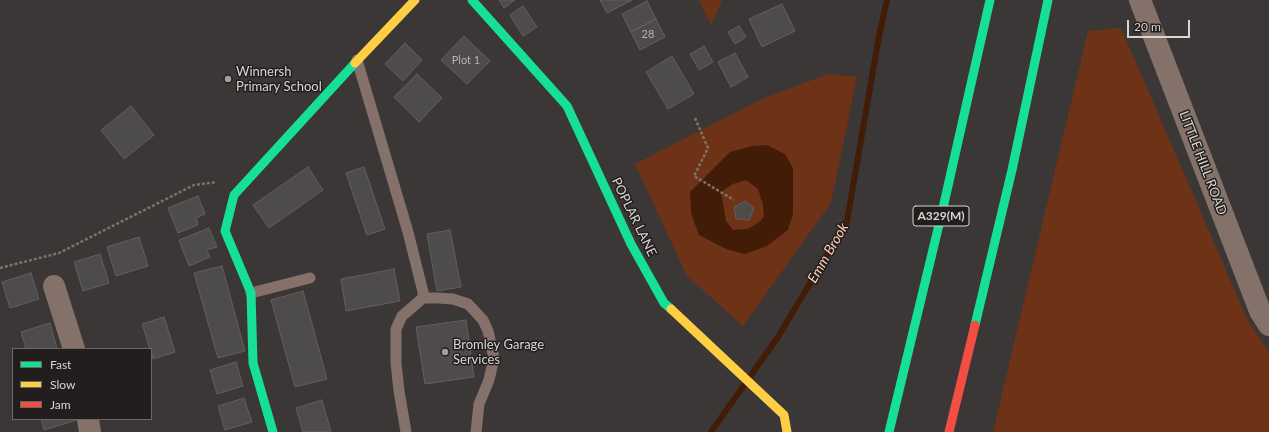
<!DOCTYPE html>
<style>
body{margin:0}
#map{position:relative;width:1269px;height:432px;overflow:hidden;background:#3a3736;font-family:Lato,sans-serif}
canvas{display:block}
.legend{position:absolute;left:12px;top:348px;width:140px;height:72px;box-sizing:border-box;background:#211e1d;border:1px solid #6b6766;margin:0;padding:5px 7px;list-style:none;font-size:12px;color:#d9d5d4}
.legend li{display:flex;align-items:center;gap:8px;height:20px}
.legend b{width:20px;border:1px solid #6b6766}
.scale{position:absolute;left:1127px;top:20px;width:63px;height:18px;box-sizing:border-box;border:2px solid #d9d5d4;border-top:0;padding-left:5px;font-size:12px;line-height:14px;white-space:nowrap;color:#d9d5d4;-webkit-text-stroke:3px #211e1d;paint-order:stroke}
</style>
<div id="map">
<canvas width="1269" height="432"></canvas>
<ul class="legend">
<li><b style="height:5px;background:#16e098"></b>Fast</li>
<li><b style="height:5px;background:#ffcf43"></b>Slow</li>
<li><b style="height:5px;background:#f24e42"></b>Jam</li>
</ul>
<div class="scale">20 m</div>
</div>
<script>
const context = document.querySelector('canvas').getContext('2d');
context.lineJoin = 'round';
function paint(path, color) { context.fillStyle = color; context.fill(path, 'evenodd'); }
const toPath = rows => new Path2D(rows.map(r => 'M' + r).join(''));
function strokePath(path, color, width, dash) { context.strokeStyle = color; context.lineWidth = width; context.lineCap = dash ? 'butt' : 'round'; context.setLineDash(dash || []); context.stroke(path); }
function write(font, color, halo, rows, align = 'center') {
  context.font = font + ' Lato,sans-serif'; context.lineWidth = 3; context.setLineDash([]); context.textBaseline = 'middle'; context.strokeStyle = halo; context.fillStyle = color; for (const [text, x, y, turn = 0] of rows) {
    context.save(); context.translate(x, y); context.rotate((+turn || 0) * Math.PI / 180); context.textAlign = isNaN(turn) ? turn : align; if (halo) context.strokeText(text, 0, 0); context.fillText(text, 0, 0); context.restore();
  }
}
paint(toPath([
 [699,0,722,0,711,25],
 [1121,28,1248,321,1269,352,1269,432,993,432,1088,31],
 [828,74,857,77,831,203,743,326,687,276,635,164,762,99]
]), '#6e3316');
paint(toPath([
 [767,145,785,154,793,168,793,214,788,230,767,246,745,254,726,249,699,235,691,213,690,192,730,152,752,146],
 [746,180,758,189,763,205,764,217,758,223,747,229,733,230,726,221,721,192,733,184]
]), '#431c08');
strokePath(toPath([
 [711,432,778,337,847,221,879,36,887,0]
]), '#431c08', 6);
const building = toPath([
 [499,0,515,0,504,8,499,0],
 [600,0,632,0,607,13,600,0],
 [647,1,656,19,631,32,622,14,647,1],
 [782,4,795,31,762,47,749,19,782,4],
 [523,6,537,27,523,36,510,15,523,6],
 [656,19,665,37,640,50,631,32,656,19],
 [739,26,746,37,735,44,728,32,739,26],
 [464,36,490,61,467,84,441,60,464,36],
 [405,43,422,60,403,81,385,64,405,43],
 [704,46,713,62,699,70,690,54,704,46],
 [735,53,748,77,731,87,718,62,735,53],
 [672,56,694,94,668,109,646,72,672,56],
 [417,74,442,98,419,122,394,97,417,74],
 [131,106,154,135,124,159,101,130,131,106],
 [308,167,323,190,269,228,253,205,308,167],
 [364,167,385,229,367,235,346,173,364,167],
 [198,196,205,214,196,218,198,225,178,233,168,208,198,196],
 [745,201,754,208,749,220,736,219,734,207,745,201],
 [209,228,217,247,207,250,210,257,189,266,179,240,209,228],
 [450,230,461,287,437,291,427,234,450,230],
 [139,237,148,266,116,276,107,247,139,237],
 [100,254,109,283,83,291,74,262,100,254],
 [222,266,245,351,218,358,194,273,222,266],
 [394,269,400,301,346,311,341,279,394,269],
 [31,273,39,299,10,308,2,282,31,273],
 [303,291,327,379,295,387,271,300,303,291],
 [164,317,175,352,153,359,151,349,150,349,142,324,164,317],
 [466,320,474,377,425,384,416,327,466,320],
 [50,323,57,349,26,349,21,332,50,323],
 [236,362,243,386,217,394,210,370,236,362],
 [244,398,252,422,225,430,218,406,244,398],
 [322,400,331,432,303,432,296,408,322,400],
 [41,419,76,419,77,420,44,430,41,419]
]);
paint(building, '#4e4b4b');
strokePath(building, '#625f5e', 1);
strokePath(toPath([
 [695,118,708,148,694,176,734,200],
 [0,268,59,253,194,185,217,182]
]), '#7d726d', 2.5, [3, 2]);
strokePath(toPath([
 [357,60,408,232,423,292,423,298],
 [251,293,310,278],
 [406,432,399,391,396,363,396,329,402,316,423,298,438,298,453,299,468,304,483,320,488,331,494,358,489,380,479,404,476,432]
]), '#83716a', 11);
strokePath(toPath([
 [1140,0,1260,311,1269,325],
 [54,286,74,349],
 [88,419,90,432]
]), '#83716a', 22);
strokePath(toPath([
 [472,0,567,106,631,244,664,303,671,309],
 [975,325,1012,170,1048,0],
 [273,432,253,363,251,293,225,231,234,195,355,63],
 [889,432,943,208,990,0]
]), '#16e098', 9);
strokePath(toPath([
 [355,63,415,0],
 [671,309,784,415,787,432]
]), '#ffcf43', 9);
strokePath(toPath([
 [949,432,975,325]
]), '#f24e42', 9);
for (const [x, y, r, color] of [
 [228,79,4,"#a19e9d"],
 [445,352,4,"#a19e9d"]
]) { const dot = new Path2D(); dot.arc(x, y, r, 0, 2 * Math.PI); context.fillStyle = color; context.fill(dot); strokePath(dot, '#211e1d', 1.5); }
write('11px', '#b6b2b2', null, [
 ["28",648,34],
 ["Plot 1",466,60]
]);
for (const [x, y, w] of [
 [941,216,56]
]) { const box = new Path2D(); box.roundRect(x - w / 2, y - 10, w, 20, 3); context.fillStyle = '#211e1d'; context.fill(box); strokePath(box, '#d9d5d4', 1); }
write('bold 12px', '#d9d5d4', null, [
 ["A329(M)",941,216]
]);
write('13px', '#d9d5d4', '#211e1d', [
 ["Winnersh",236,72],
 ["Primary School",236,87],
 ["Bromley Garage",453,345],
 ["Services",453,360]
], 'left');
write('13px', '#d9d5d4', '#211e1d', [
 ["LITTLE HILL ROAD",1203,163,69],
 ["POPLAR LANE",634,217,64]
]);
write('italic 14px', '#ffceba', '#211e1d', [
 ["Emm Brook",828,253,-60]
]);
</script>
